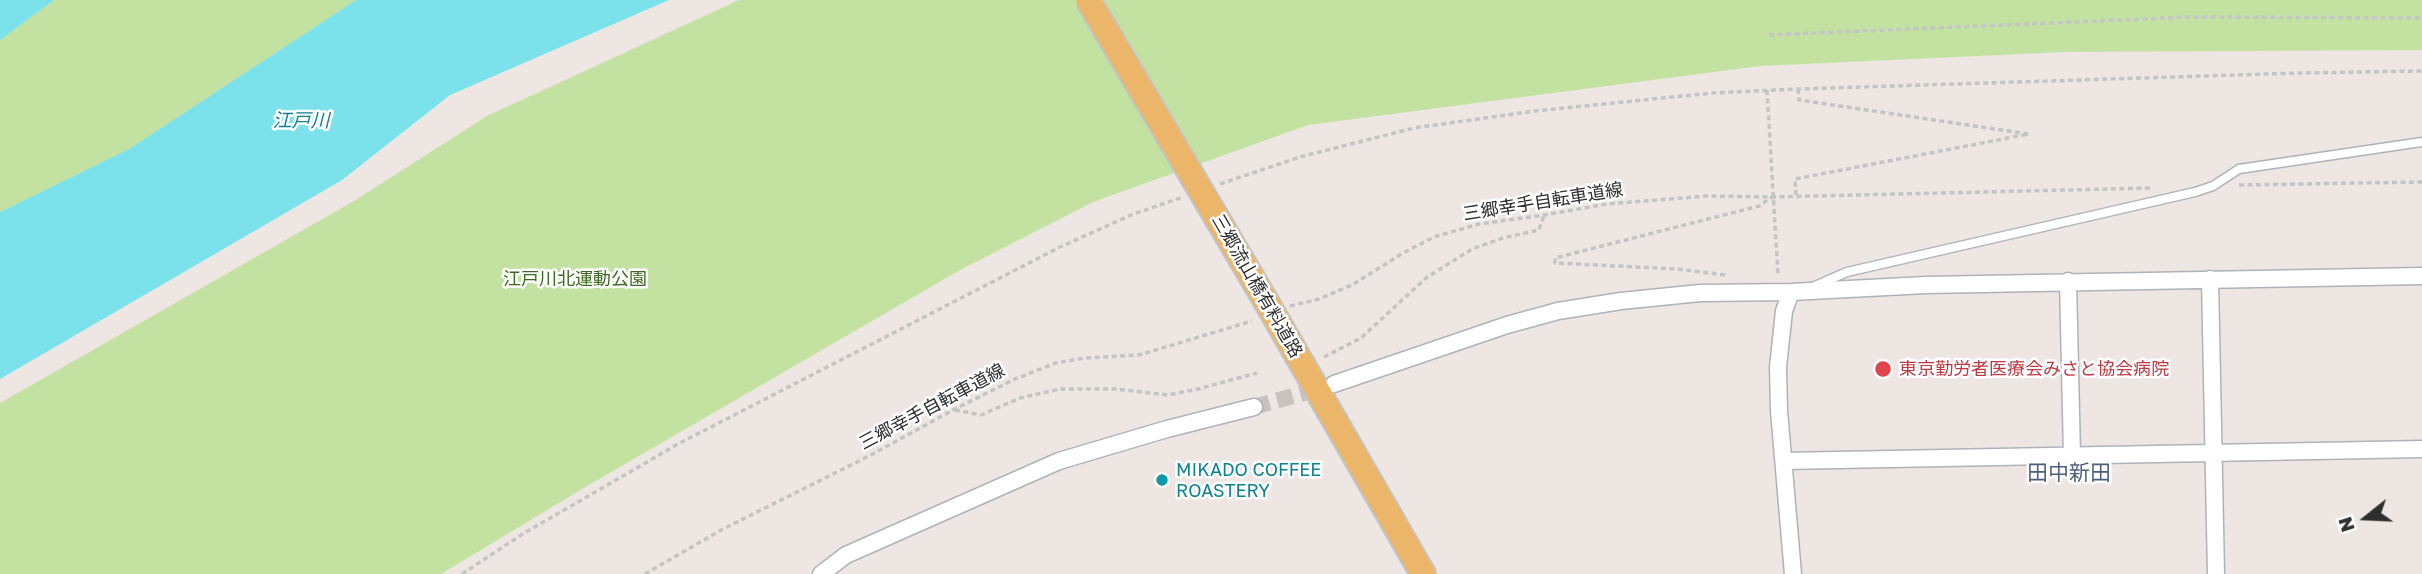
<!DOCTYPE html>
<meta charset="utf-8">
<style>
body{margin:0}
#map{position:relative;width:2422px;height:574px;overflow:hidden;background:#eee6e2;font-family:"Golos Text",sans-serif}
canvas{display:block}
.north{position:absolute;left:2331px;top:483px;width:70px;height:70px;-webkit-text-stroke:5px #fff;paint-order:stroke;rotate:252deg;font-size:19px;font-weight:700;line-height:28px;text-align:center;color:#2e2e2e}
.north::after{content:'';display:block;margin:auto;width:24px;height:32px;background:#2e2e2e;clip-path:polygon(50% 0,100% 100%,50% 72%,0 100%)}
</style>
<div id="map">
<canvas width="2422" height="574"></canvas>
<div class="north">N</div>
</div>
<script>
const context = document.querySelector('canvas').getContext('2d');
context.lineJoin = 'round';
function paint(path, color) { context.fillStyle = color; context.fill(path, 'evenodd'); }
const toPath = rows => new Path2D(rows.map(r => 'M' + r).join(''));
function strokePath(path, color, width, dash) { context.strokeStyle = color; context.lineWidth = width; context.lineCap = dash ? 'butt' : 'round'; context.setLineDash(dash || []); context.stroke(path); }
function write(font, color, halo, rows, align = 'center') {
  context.font = font + ' "Golos Text","Noto Sans JP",sans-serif'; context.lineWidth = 5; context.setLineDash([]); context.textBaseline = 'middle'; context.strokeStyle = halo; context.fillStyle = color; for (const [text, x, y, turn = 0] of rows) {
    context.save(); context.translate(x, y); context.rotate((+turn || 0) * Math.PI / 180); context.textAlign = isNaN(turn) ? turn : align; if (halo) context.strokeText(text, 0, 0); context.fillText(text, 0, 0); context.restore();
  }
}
paint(toPath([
 [54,0,356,0,129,149,0,212,0,40],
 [739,0,2422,0,2422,50,2065,52,1760,66,1308,125,1093,202,960,270,587,486,441,574,0,574,0,403,354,201,487,116]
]), '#c3e2a1');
paint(toPath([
 [0,0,54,0,0,40],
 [356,0,669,0,450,95,342,180,0,379,0,212,129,149]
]), '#7be1ea');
strokePath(toPath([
 [1254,407,1325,387]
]), '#c8c1be', 16, [16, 8]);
const lane = toPath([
 [1815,286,1847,272,2195,192,2213,186,2239,169,2422,142]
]);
const street = toPath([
 [2210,279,2216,574],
 [2068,281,2072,456],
 [1791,292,1784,311,1778,367,1779,411,1793,574],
 [1334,384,1507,325,1558,311,1621,301,1700,293,1791,292,1926,285,2422,276],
 [1784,461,2422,449],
 [821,574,846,555,1059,461,1167,429,1254,407]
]);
const primary = toPath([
 [1267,303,1423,574]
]);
strokePath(lane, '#aeb2b9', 11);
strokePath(street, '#aeb2b9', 19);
strokePath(primary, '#c4c4c4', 28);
strokePath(toPath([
 [1769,35,2190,17,2422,18],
 [1767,90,1778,276],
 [1220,184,1300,157,1414,128,1535,111,1712,93,1798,89,2298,73,2422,71],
 [2239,185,2422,182],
 [1796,195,1795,179,2029,134,1799,100,1798,89],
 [1725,275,1677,269,1555,263,1555,258,1759,206,1772,197],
 [1290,306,1319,299,1352,285,1403,253,1434,237,1479,224,1544,215,1607,204,1707,196,1772,197,2151,188],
 [1324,357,1361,338,1426,278,1472,249,1503,238,1539,230,1544,215],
 [955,410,981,415,1020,398,1060,389,1115,389,1168,395,1198,389,1257,373],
 [462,574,521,535,678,444,1060,247,1131,215,1183,197],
 [645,574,723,529,871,455,953,410,1015,379,1056,363,1085,358,1139,355,1252,321]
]), '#c4c4c4', 3.5, [5, 3.5]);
strokePath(lane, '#fff', 8);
strokePath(street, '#fff', 16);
strokePath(primary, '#ebb56a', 24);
const primaryBridge = toPath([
 [1088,0,1267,303]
]);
strokePath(primaryBridge, '#c4c4c4', 28, []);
strokePath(primaryBridge, '#ebb56a', 24);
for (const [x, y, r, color] of [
 [1883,369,9,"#e0444e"],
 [1162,480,7,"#0f9aa8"]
]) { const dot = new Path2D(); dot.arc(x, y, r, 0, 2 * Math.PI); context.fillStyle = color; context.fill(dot); strokePath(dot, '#fff', 2.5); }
write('18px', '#2e2e2e', '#fff', [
 ["三郷幸手自転車道線",1543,202,-9],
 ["三郷流山橋有料道路",1257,286,60],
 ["三郷幸手自転車道線",932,407,-28]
]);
write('18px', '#3c6a1f', '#fff', [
 ["江戸川北運動公園",575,279]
]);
write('18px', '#be3a42', '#fff', [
 ["東京勤労者医療会みさと協会病院",1899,369]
], 'left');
write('18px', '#0d838f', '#fff', [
 ["MIKADO COFFEE",1176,470],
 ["ROASTERY",1176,491]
], 'left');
write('italic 19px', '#148095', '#fff', [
 ["江戸川",301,121]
]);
write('21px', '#4f607d', '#fff', [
 ["田中新田",2069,473]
]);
</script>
